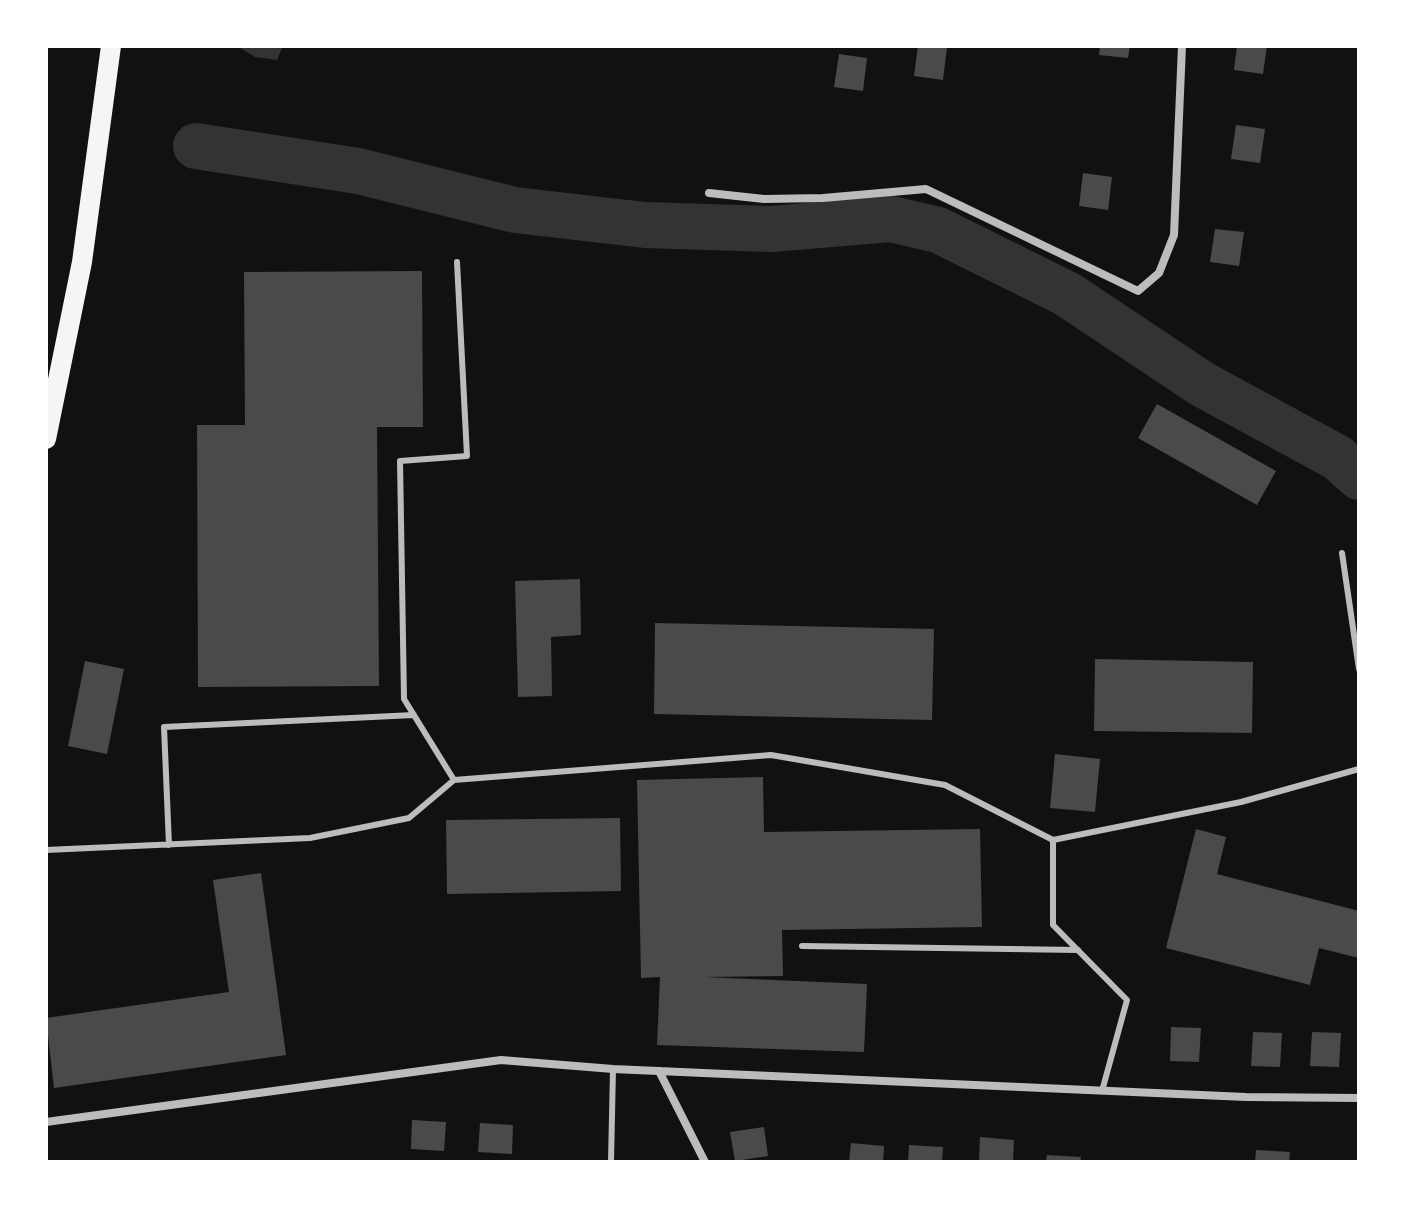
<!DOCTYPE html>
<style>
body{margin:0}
#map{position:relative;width:1405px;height:1208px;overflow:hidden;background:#111;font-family:"IBM Plex Serif",serif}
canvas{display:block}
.frame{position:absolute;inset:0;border:48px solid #fff;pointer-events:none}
</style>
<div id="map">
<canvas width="1405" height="1208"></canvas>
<div class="frame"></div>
</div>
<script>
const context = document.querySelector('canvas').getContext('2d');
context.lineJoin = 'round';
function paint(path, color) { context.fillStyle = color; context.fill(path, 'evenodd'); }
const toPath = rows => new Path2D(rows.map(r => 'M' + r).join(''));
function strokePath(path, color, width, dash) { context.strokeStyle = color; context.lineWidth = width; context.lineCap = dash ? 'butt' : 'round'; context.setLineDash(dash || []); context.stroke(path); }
paint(toPath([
 [237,46,283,46,277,60,255,57]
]), '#333');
strokePath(toPath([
 [196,146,358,171,515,210,645,225,771,229,891,219,938,230,1067,294,1202,384,1338,458,1359,477]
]), '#333', 46);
paint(toPath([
 [918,46,947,47,943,80,914,76],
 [1100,46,1130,46,1128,58,1099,55],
 [1237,46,1267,46,1263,74,1234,70],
 [839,54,867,58,863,91,834,87],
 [1236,125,1265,129,1260,163,1231,159],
 [1083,173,1112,177,1108,210,1079,206],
 [1215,229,1244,232,1239,266,1210,262],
 [422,271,423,427,377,427,379,686,198,687,197,425,245,425,244,272],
 [1157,404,1276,471,1257,505,1138,438],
 [580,579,581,635,551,637,552,696,518,697,515,581],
 [655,623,934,629,932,720,654,714],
 [1095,659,1253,662,1252,733,1094,731],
 [85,661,124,669,107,754,68,746],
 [1055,754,1100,759,1095,812,1050,808],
 [763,777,764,832,980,829,982,927,782,930,783,976,704,977,867,984,864,1052,657,1045,660,977,641,978,637,780],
 [620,818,621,891,447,894,446,820],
 [1196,829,1226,837,1217,874,1359,911,1359,958,1319,948,1310,985,1166,948],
 [261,873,286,1055,54,1088,46,1018,229,992,213,880],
 [1171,1027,1201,1028,1199,1062,1170,1061],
 [1253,1032,1282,1033,1280,1067,1251,1066],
 [1312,1032,1341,1033,1339,1067,1310,1066],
 [412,1120,446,1122,444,1151,411,1149],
 [480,1123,513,1125,512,1154,478,1152],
 [764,1127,768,1156,735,1161,730,1132],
 [980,1137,1014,1140,1013,1162,979,1162],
 [851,1143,884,1146,883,1162,849,1162],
 [909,1145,943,1147,942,1162,908,1162],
 [1256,1150,1290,1152,1289,1162,1255,1162],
 [1047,1155,1081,1157,1080,1162,1046,1162]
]), '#4a4a4a');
strokePath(toPath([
 [1342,553,1359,669],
 [454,780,404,699,400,461,467,456,457,262],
 [1053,840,1053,925,1127,1000,1102,1091],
 [169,845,164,727,414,715],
 [46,850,310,838,409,818,454,780,771,755,945,785,1053,840,1241,802,1359,769],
 [802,946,1078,950],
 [611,1162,613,1069]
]), '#bcbcbc', 6);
strokePath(toPath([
 [709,193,764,199,823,198,926,189,1138,291,1159,273,1174,235,1182,46],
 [659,1071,705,1162],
 [46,1122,501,1060,613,1069,1246,1097,1359,1098]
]), '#bcbcbc', 8);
strokePath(toPath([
 [46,439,82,262,111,46]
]), '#f5f5f5', 20);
</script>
